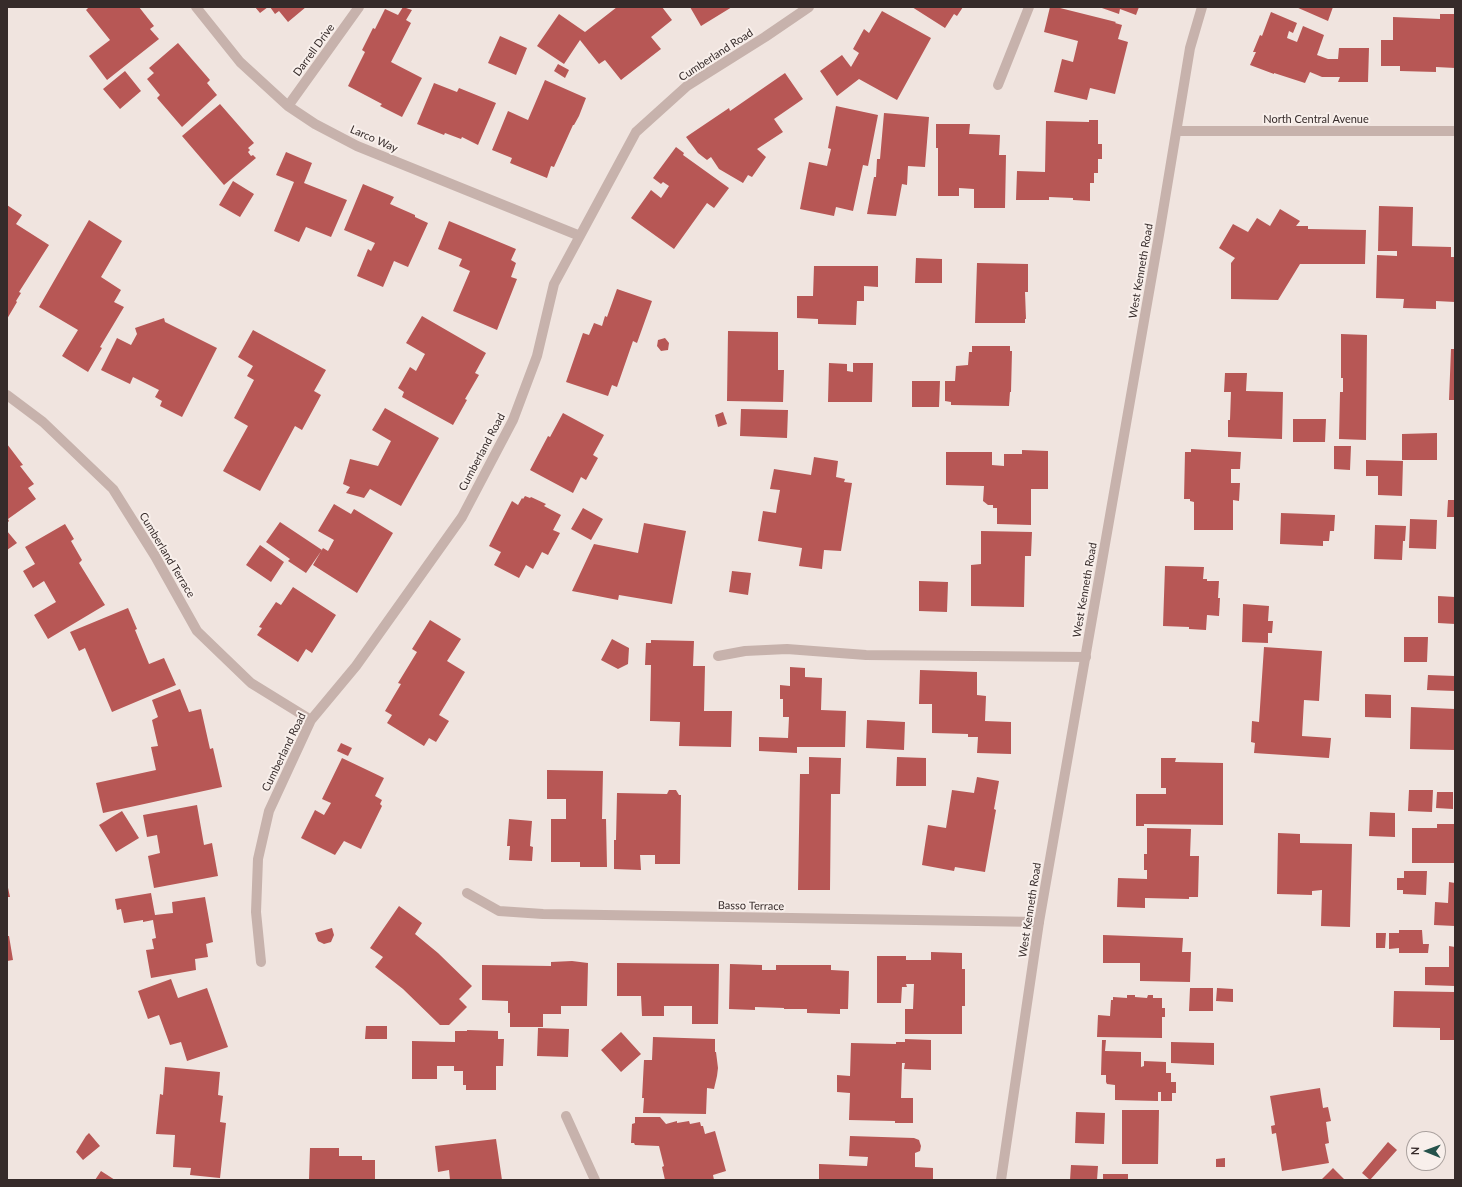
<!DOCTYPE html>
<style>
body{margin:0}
#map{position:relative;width:1462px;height:1187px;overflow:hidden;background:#f0e4df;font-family:Lato,sans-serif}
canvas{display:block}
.frame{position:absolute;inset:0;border:8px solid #362b2a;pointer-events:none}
.north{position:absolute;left:1406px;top:1131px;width:40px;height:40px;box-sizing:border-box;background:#f8efeb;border:1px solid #aaa19e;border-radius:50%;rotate:271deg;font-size:11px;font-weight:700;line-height:16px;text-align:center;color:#362b2a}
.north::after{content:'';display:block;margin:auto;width:14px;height:18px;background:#25524b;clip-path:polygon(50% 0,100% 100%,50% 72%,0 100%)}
</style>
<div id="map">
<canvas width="1462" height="1187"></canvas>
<div class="frame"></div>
<div class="north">N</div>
</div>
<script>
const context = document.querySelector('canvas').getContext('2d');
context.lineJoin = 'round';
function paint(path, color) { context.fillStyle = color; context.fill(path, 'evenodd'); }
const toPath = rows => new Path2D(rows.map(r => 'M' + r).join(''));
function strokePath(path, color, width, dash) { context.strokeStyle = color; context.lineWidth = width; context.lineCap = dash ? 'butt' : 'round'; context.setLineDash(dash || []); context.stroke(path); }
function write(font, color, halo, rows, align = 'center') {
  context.font = font + ' Lato,sans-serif'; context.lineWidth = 4; context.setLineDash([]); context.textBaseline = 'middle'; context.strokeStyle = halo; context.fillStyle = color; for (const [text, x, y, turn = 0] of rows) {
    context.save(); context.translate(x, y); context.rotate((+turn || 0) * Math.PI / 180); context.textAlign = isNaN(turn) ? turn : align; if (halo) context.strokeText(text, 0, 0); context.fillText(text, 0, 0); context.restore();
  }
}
paint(toPath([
 [89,7,139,7,154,26,150,29,159,39,107,80,89,56,110,40,86,10],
 [255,7,268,7,260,13],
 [270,7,306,7,288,22,279,11,275,14],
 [403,7,412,10,406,20,411,23,391,62,422,78,402,117,380,106,382,104,348,86,365,52,362,50,373,28,375,29,385,9,398,15],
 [617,7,662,7,672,20,651,37,661,49,621,80,605,60,599,64,580,40,564,64,537,46,559,14,585,32],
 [690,7,732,7,701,26],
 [912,7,963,7,957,16,954,14,945,28],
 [1050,7,1056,7,1116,22,1115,23,1122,25,1118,39,1128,42,1115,94,1090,88,1087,100,1054,92,1062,59,1073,62,1078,41,1044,32],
 [1099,7,1139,7,1136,15,1120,9,1119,14],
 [1296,7,1333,7,1328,21],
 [882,11,931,38,897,100,859,79,837,96,820,71,842,55,851,67,859,53,853,49,864,29,869,33],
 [1271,12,1297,23,1293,33,1289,31,1287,38,1297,42,1303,26,1324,35,1317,55,1328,59,1338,59,1339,48,1369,48,1368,82,1338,82,1340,77,1322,77,1310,72,1305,83,1274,73,1274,74,1250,65,1256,52,1253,52,1260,35,1262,36],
 [1440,14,1455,14,1455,68,1436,67,1436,72,1400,71,1400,66,1381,66,1381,40,1393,40,1393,17,1440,19],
 [500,36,527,48,516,75,488,63],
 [178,43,210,80,207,83,217,95,182,127,157,98,160,95,147,79,154,73,149,68],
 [558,64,569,70,565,78,554,71],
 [125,71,141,91,120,109,103,89],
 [785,73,803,99,774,119,783,132,757,149,766,157,752,177,748,175,743,183,719,169,711,157,707,160,698,153,686,137,729,108,730,111],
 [545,80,586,98,579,116,574,125,573,125,554,167,551,166,547,178,510,163,512,158,492,150,508,111,528,120],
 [434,83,457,92,459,88,496,103,478,145,462,137,461,139,445,133,444,135,417,124],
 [220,104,254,143,248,148,250,150,248,152,251,156,253,155,256,158,224,185,182,136],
 [836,106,878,115,868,166,863,165,853,211,836,207,834,216,800,209,809,162,827,166,831,149,828,148],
 [884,113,929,117,925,167,908,166,907,185,902,184,896,216,867,214,874,177,876,177,877,159,880,159],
 [1089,120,1098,120,1098,144,1102,144,1102,159,1098,159,1098,173,1094,173,1094,183,1090,183,1090,201,1073,200,1073,198,1049,197,1049,200,1016,200,1017,171,1045,172,1046,121,1089,122],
 [936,124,970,124,969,134,1000,135,999,155,1006,155,1005,208,974,208,974,189,959,188,959,196,938,196,938,148,936,148],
 [676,147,684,153,683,155,729,188,714,208,707,203,674,249,631,218,651,190,661,198,669,186,663,182,661,184,653,178],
 [286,152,312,163,304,183,347,200,331,237,306,227,299,242,274,231,294,182,276,175],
 [233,181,254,194,240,217,219,205],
 [363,184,394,197,390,204,415,215,415,217,428,223,408,267,394,261,383,287,357,276,368,249,371,251,375,243,344,230],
 [7,205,22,215,16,224,49,245,19,292,21,293,16,301,17,302,7,319],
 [1379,206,1413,207,1412,246,1451,247,1451,257,1455,257,1455,302,1436,301,1436,309,1403,308,1404,299,1376,298,1377,255,1397,256,1397,251,1378,251],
 [1280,209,1300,221,1296,226,1308,226,1308,229,1366,230,1365,264,1300,264,1278,300,1231,299,1231,263,1235,258,1219,248,1233,224,1248,232,1257,218,1270,226],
 [89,220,122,241,101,277,121,290,114,302,124,307,100,347,102,348,88,372,62,356,78,330,39,307],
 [449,221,516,249,511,260,516,263,511,277,517,279,497,330,453,311,470,271,459,266,462,259,438,249],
 [916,258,942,259,942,283,915,283],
 [977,263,1028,264,1028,292,1025,292,1026,319,1025,319,1025,323,975,323],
 [814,266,878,266,878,287,864,286,864,301,857,301,856,325,818,324,818,319,797,318,797,296,813,296],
 [617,289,652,301,637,343,633,341,617,387,612,385,608,396,566,382,583,333,589,335,594,323,602,326,605,316,607,317],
 [422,316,486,353,475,373,479,375,465,399,467,400,453,425,402,397,404,392,398,388,410,367,416,371,425,354,406,343],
 [164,318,165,322,217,348,182,417,160,406,162,401,155,397,159,390,133,377,130,384,101,370,117,338,131,345,137,334,135,328],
 [253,330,326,370,314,391,321,395,302,430,295,426,260,491,223,471,248,426,234,418,254,380,247,376,253,366,238,357],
 [728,331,778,332,778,370,784,370,783,402,727,401],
 [1341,334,1367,335,1366,440,1339,439,1340,392,1343,392,1343,378,1341,378],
 [665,338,669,343,668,350,661,351,657,346,658,340],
 [972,346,1010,346,1010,351,1012,351,1011,392,1010,392,1009,406,951,405,951,402,945,401,945,381,955,381,956,366,968,365,969,352,972,352],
 [1451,349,1455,349,1455,400,1449,400],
 [829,363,847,364,847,371,853,372,853,363,873,363,872,402,828,402],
 [1225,373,1247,373,1246,391,1283,392,1282,439,1228,437,1228,420,1230,420,1231,392,1224,392],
 [912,381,940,381,939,407,912,407],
 [385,408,439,438,401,506,370,489,364,498,346,493,350,487,343,484,350,459,378,466,391,441,372,430],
 [741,409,788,410,787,438,740,436],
 [723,412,727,424,718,427,715,415],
 [563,413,604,435,593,455,598,458,586,480,581,477,573,493,530,470,548,436,550,437],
 [1293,419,1326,419,1325,442,1293,442],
 [1437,433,1437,460,1402,460,1402,434],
 [7,444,23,465,20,466,34,484,28,488,36,499,8,519,9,521,7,523],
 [1334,446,1351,446,1350,470,1334,469],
 [1191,449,1241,452,1240,469,1231,469,1231,483,1240,483,1239,501,1233,500,1233,530,1194,530,1194,502,1190,501,1190,499,1184,499,1185,452,1191,452],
 [1022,450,1048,451,1048,489,1031,489,1031,525,997,524,997,508,993,508,993,505,988,505,983,501,984,486,946,485,946,452,992,452,992,465,1004,466,1004,454,1022,454],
 [814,457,838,461,836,477,845,479,844,482,852,483,841,551,824,550,822,569,799,566,802,548,758,541,763,511,776,513,777,506,780,490,770,489,774,469,811,475],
 [1366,460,1403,461,1402,496,1378,495,1378,476,1366,476],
 [525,496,530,498,531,497,546,504,544,506,561,515,553,530,560,533,548,555,542,552,533,569,526,565,519,578,494,565,501,552,489,546,512,501,518,505,522,498,523,499],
 [1448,500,1455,500,1455,517,1447,517],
 [334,504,351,514,354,509,393,533,357,593,313,565,323,548,328,551,334,540,318,531],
 [583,508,603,519,591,540,571,529],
 [1281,513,1335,515,1334,531,1330,531,1329,541,1323,541,1323,546,1280,544],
 [1410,519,1437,520,1436,549,1409,548],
 [280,522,322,550,306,573,288,561,290,559,266,542],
 [644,523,686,531,672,604,619,595,618,600,572,591,594,544,638,553],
 [65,524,74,539,71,541,82,560,79,563,105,605,48,639,34,615,56,602,44,581,33,588,23,571,35,564,25,547],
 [1375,525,1406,526,1405,541,1403,541,1402,560,1374,559],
 [7,531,17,543,7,550],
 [981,531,1032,532,1031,556,1025,556,1024,607,971,606,971,565,981,564],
 [260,545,284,562,271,582,246,565],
 [1165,566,1204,567,1203,579,1207,579,1207,581,1219,581,1218,598,1220,598,1219,616,1207,615,1206,630,1189,629,1189,627,1163,626],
 [732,571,751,573,748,595,729,592],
 [919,581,948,582,947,612,919,611],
 [293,587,336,615,312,653,306,649,298,662,257,635,262,628,259,627,276,602,281,605],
 [1438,596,1455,597,1455,624,1438,623],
 [1243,604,1269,606,1268,621,1273,621,1272,633,1268,633,1268,643,1242,642],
 [128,608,137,629,135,630,149,664,164,658,176,685,112,712,85,648,79,651,70,632],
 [430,620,461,639,447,661,465,672,439,715,449,721,436,742,429,738,424,746,387,723,392,715,385,711,401,684,398,683,417,652,412,649],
 [1404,637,1428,637,1427,662,1404,662],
 [612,639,629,648,628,664,618,669,601,660],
 [651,640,694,641,693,666,705,666,704,711,732,711,731,747,679,746,680,722,650,721,651,665,645,665,646,643,651,643],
 [1264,647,1322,651,1319,701,1304,700,1302,736,1331,738,1329,758,1254,753,1255,743,1251,742,1252,721,1259,722],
 [790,667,805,668,805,677,822,678,821,710,846,711,845,747,797,747,797,753,759,751,759,737,788,738,789,717,783,717,783,699,780,699,780,685,790,686],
 [920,670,977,672,977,695,986,696,985,721,1011,722,1011,754,977,753,978,737,968,737,968,734,932,733,932,704,919,704],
 [1428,675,1455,676,1455,691,1427,690],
 [180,689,189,712,201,709,210,749,213,748,222,787,103,813,96,783,156,770,151,747,158,746,152,720,158,717,152,700],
 [1365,694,1391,695,1391,718,1365,717],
 [1411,707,1455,709,1455,750,1410,749],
 [867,720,905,722,904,750,866,748],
 [341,743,352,748,348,756,337,751],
 [809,757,841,758,840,794,831,794,830,890,798,890,800,774,809,774],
 [897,757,926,758,926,786,896,786],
 [342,758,384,778,375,796,382,800,380,804,382,806,361,849,344,841,335,855,301,838,315,810,324,815,331,803,322,799],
 [1161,758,1176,758,1175,762,1223,763,1223,825,1144,824,1144,826,1136,826,1136,794,1166,794,1166,788,1161,788],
 [547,770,603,771,602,819,606,819,607,867,580,867,580,862,551,862,551,819,566,819,566,799,547,799],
 [977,777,999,781,994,809,996,810,985,872,955,867,954,871,922,865,928,825,946,828,952,790,974,793],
 [669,790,676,790,679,795,681,795,680,864,655,864,655,855,640,855,641,870,614,869,614,840,616,840,617,793,667,794],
 [1409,790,1433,790,1432,812,1408,811],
 [1437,792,1453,792,1453,809,1436,808],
 [197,805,204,845,212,843,218,876,154,888,148,856,160,853,157,835,147,837,143,815],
 [122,811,139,838,116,852,99,825],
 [1370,812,1395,813,1395,837,1369,836],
 [509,819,532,821,530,846,533,847,532,861,509,860,510,846,507,846],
 [1437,824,1455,824,1455,863,1412,863,1412,828,1437,828],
 [1147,828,1191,829,1190,856,1199,856,1198,897,1189,897,1189,899,1145,898,1145,908,1117,907,1118,878,1147,879,1147,870,1144,870,1144,854,1147,854],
 [1278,833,1300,834,1300,843,1352,844,1350,927,1321,926,1322,890,1312,891,1312,895,1277,894],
 [1404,871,1427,871,1426,895,1403,894,1403,890,1397,890,1397,878,1404,878],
 [1449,882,1455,883,1455,926,1434,925,1435,902,1448,903],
 [7,883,10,897,7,897],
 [151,893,155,915,173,913,172,902,205,897,213,942,206,944,208,957,195,959,196,970,151,978,146,950,154,949,152,939,156,938,153,920,143,922,143,920,124,923,121,909,117,910,115,899],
 [399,906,422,923,415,934,438,953,472,986,459,999,467,1007,449,1025,440,1025,403,989,375,967,383,957,370,948],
 [332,928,334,935,331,942,324,944,318,941,315,933],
 [1399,930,1422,930,1423,944,1429,944,1428,953,1399,953,1399,948,1389,949,1389,933,1399,933],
 [1376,933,1386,933,1385,948,1376,948],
 [1103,935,1183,938,1182,952,1191,952,1190,982,1140,981,1140,963,1103,963],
 [7,936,9,936,13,960,7,961],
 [1449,946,1455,947,1455,986,1425,985,1425,967,1449,967],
 [931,952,962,953,962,969,965,969,965,1006,962,1006,962,1034,905,1034,905,1009,913,1009,914,984,906,984,907,987,902,987,901,1003,877,1003,877,956,906,956,906,960,931,960],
 [572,961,588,963,587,1006,561,1006,561,1014,543,1014,543,1027,510,1027,510,1013,508,1013,508,1001,482,1000,482,965,551,966,551,962],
 [617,963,719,964,718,1024,692,1024,692,1006,664,1006,664,1016,642,1016,641,996,617,996],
 [730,964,762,965,762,970,776,970,776,965,831,965,831,970,849,971,848,1009,840,1009,840,1014,807,1013,807,1009,784,1009,784,1008,755,1007,755,1010,729,1009],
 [171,979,178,998,207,988,228,1047,187,1061,181,1042,170,1045,159,1015,148,1019,138,991],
 [1190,988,1213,988,1213,1011,1189,1011],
 [1217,988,1233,989,1233,1002,1216,1001],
 [1394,991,1455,992,1455,1040,1440,1040,1440,1028,1393,1027],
 [1127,995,1135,995,1135,997,1147,998,1148,995,1153,995,1153,998,1162,998,1162,1008,1165,1008,1165,1017,1162,1017,1162,1038,1097,1037,1098,1015,1110,1016,1111,1000,1113,1000,1113,997,1127,998],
 [366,1026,387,1026,387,1039,365,1039],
 [538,1028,569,1029,568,1057,537,1056],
 [467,1030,498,1031,498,1039,504,1039,503,1066,496,1066,496,1090,466,1090,466,1085,463,1085,463,1071,454,1071,454,1066,437,1066,437,1079,412,1079,412,1041,455,1042,455,1031,467,1031],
 [621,1032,641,1054,621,1072,601,1050],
 [653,1037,715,1039,715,1052,716,1052,718,1068,717,1076,714,1089,707,1088,706,1114,643,1113,644,1098,642,1098,644,1060,652,1060],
 [905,1039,931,1040,931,1070,904,1069,905,1063,902,1063,901,1098,913,1098,913,1123,895,1123,895,1121,849,1120,850,1093,837,1092,837,1075,850,1076,851,1043,896,1044,896,1042,905,1042],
 [1102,1040,1106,1040,1105,1051,1141,1052,1141,1067,1144,1066,1144,1061,1166,1062,1166,1073,1171,1073,1171,1082,1176,1082,1176,1093,1172,1093,1172,1101,1161,1101,1161,1092,1158,1092,1158,1101,1115,1100,1115,1085,1107,1084,1106,1082,1106,1075,1101,1075],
 [1171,1042,1214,1043,1214,1065,1171,1063],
 [165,1067,220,1072,218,1095,223,1096,220,1122,226,1123,220,1178,190,1175,191,1168,173,1167,175,1135,156,1134,160,1094,163,1095],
 [1320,1088,1323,1108,1328,1107,1331,1121,1326,1122,1329,1143,1325,1144,1329,1163,1282,1171,1276,1133,1272,1134,1271,1126,1275,1125,1270,1096],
 [1122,1110,1159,1110,1158,1164,1122,1164],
 [1076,1112,1105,1113,1104,1144,1075,1143],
 [635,1117,660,1117,666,1124,677,1121,677,1123,689,1121,690,1124,700,1122,701,1126,703,1126,705,1134,715,1131,726,1171,713,1175,714,1180,665,1180,662,1167,664,1166,659,1146,635,1145,634,1143,631,1143,632,1124,635,1123],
 [89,1133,100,1146,83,1160,76,1152,86,1136],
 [850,1136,914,1138,919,1140,921,1146,920,1151,915,1153,915,1167,933,1168,933,1180,819,1180,819,1164,867,1166,868,1157,849,1156],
 [496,1139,502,1180,450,1180,449,1170,438,1172,435,1146],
 [1388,1142,1397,1150,1370,1180,1362,1173],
 [310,1148,339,1148,339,1156,362,1156,362,1160,375,1160,375,1180,309,1180],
 [1225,1158,1225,1167,1216,1167,1216,1159],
 [1071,1165,1098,1166,1097,1180,1070,1180],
 [1333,1168,1345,1180,1321,1180],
 [101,1171,115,1180,95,1180],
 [1103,1174,1128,1174,1128,1180,1103,1180]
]), '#b75755');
strokePath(toPath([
 [998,85,1029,7],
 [718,656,745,651,787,649,866,655,1086,657]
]), '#c7b2ac', 10);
strokePath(toPath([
 [196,7,240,62,288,106,315,124,357,146,580,236],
 [288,106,359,7],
 [7,395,43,422,113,489,155,556,197,631,251,683,311,720],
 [467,893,499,911,543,914,1039,922],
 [261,962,256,912,258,859,269,811,311,720,356,666,462,517,513,420,537,356,554,284,636,132,687,86,765,37,809,7],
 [566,1116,595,1180]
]), '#c7b2ac', 10);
strokePath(toPath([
 [1177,131,1455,131],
 [1001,1180,1039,922,1159,235,1190,48,1202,7]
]), '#c7b2ac', 10);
write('11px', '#362b2a', '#f8efeb', [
 ["Darrell Drive",314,50,-54],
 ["Cumberland Road",716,55,-33],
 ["North Central Avenue",1316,119],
 ["Larco Way",374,139,24],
 ["West Kenneth Road",1141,271,-80],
 ["Cumberland Road",482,452,-62],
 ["Cumberland Terrace",167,555,59],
 ["West Kenneth Road",1085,590,-80],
 ["Cumberland Road",284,752,-64],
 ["Basso Terrace",751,906,1],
 ["West Kenneth Road",1030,910,-81]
]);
</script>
